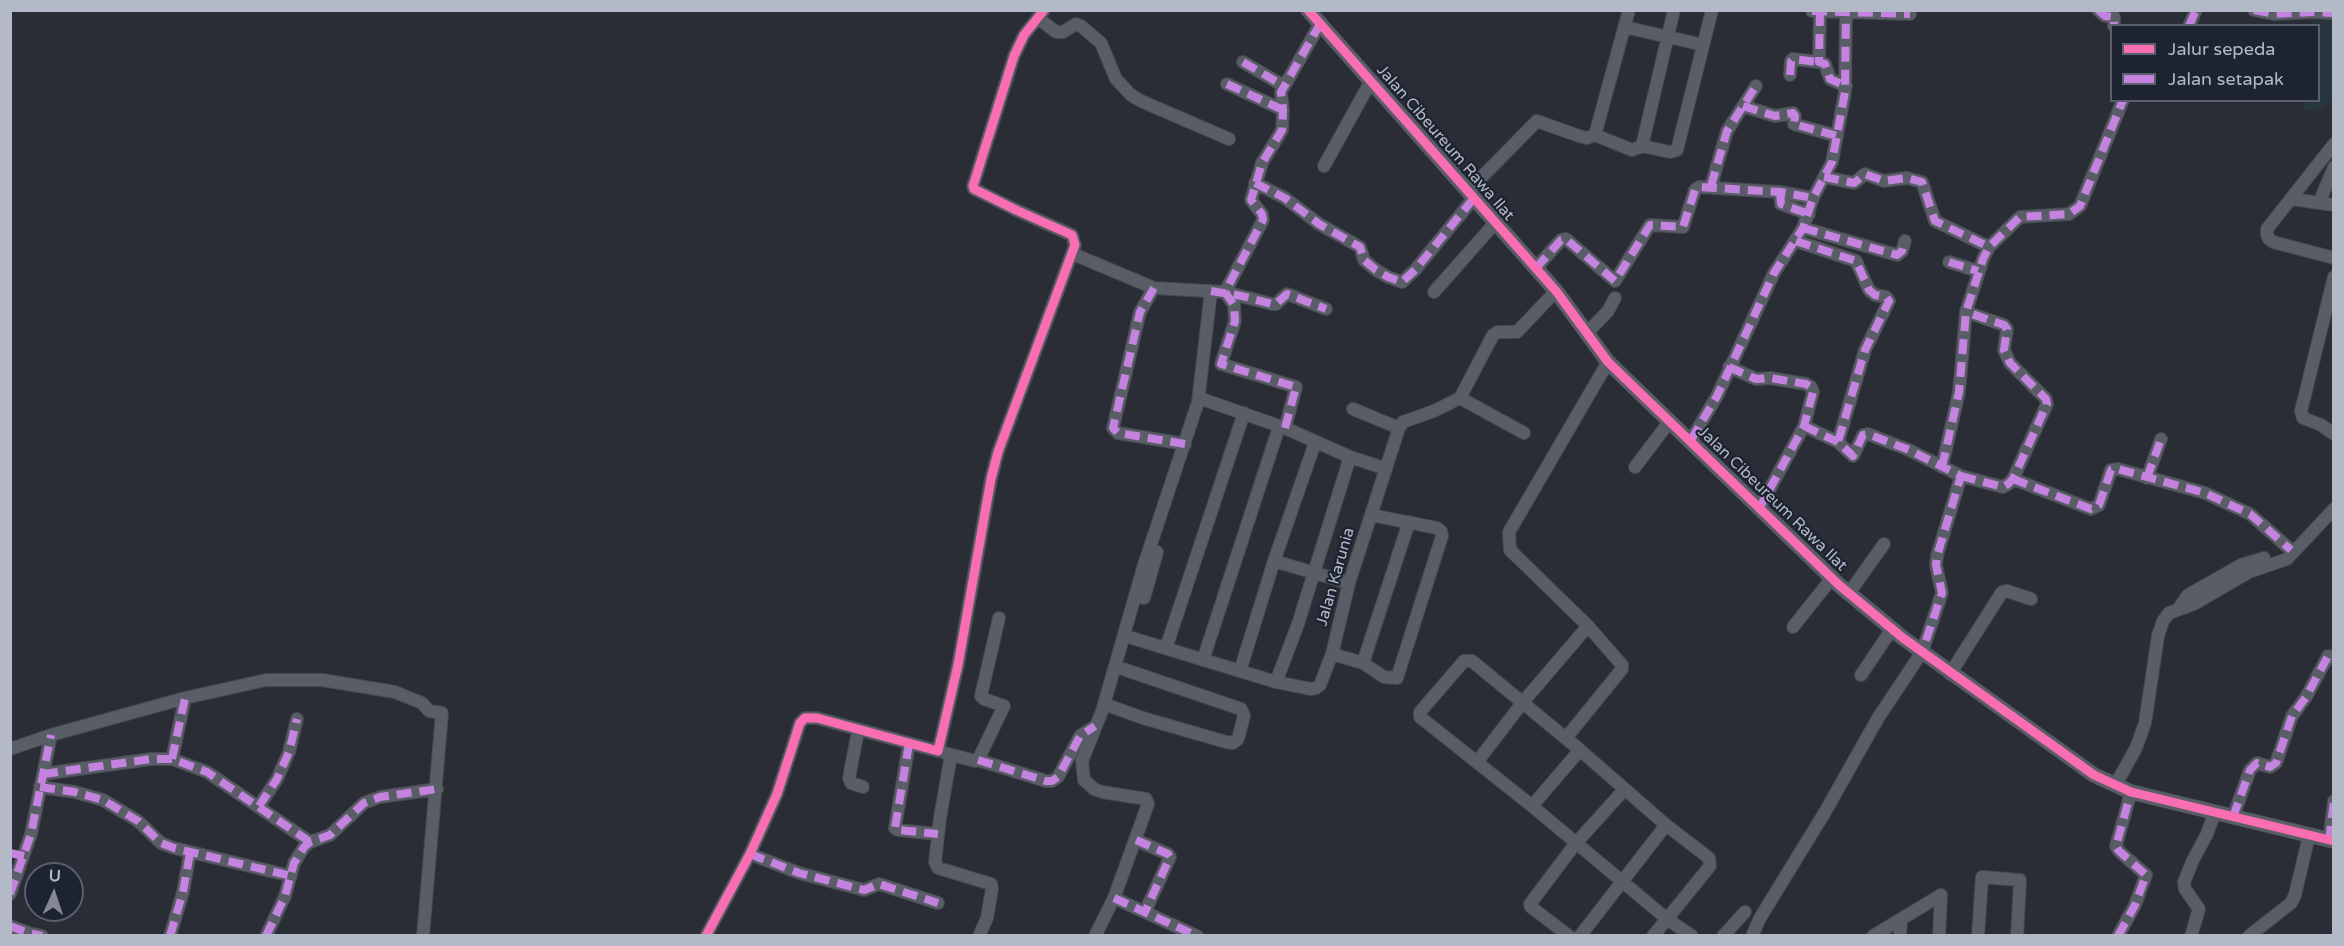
<!DOCTYPE html>
<style>
body{margin:0}
#map{position:relative;width:2344px;height:946px;overflow:hidden;background:#2a2d36;font-family:"Varela Round",sans-serif}
canvas{display:block}
.frame{position:absolute;inset:0;border:12px solid #b4b9c7;pointer-events:none}
.legend{position:absolute;left:2110px;top:24px;width:210px;height:78px;box-sizing:border-box;background:#1d2331;border:2px solid #595f6d;margin:0;padding:8px 10px;list-style:none;font-size:18px;color:#b4b9c7}
.legend li{display:flex;align-items:center;gap:12px;height:30px}
.legend b{width:30px;border:2px solid #595f6d}
.north{position:absolute;left:24px;top:862px;width:60px;height:60px;box-sizing:border-box;background:#1d2331;border:2px solid #595f6d;border-radius:50%;rotate:3deg;font-size:16px;font-weight:700;line-height:24px;text-align:center;color:#b4b9c7}
.north::after{content:'';display:block;margin:auto;width:21px;height:27px;background:#848894;clip-path:polygon(50% 0,100% 100%,50% 72%,0 100%)}
</style>
<div id="map">
<canvas width="2344" height="946"></canvas>
<div class="frame"></div>
<ul class="legend">
<li><b style="height:8px;background:#f96db3"></b>Jalur sepeda</li>
<li><b style="height:8px;background:#c483df"></b>Jalan setapak</li>
</ul>
<div class="north">U</div>
</div>
<script>
const context = document.querySelector('canvas').getContext('2d');
context.lineJoin = 'round';
function paint(path, color) { context.fillStyle = color; context.fill(path, 'evenodd'); }
const toPath = rows => new Path2D(rows.map(r => 'M' + r).join(''));
function strokePath(path, color, width, dash) { context.strokeStyle = color; context.lineWidth = width; context.lineCap = dash ? 'butt' : 'round'; context.setLineDash(dash || []); context.stroke(path); }
function write(font, color, halo, rows, align = 'center') {
  context.font = font + ' "Varela Round",sans-serif'; context.lineWidth = 4.5; context.setLineDash([]); context.textBaseline = 'middle'; context.strokeStyle = halo; context.fillStyle = color; for (const [text, x, y, turn = 0] of rows) {
    context.save(); context.translate(x, y); context.rotate((+turn || 0) * Math.PI / 180); context.textAlign = isNaN(turn) ? turn : align; if (halo) context.strokeText(text, 0, 0); context.fillText(text, 0, 0); context.restore();
  }
}
paint(toPath([
 [2333,11,2333,100,2318,111,2303,110,2304,101,2318,100,2318,26,2313,25,2314,13]
]), '#27363c');
const minor = toPath([
 [2098,10,2105,16,2114,17,2114,26],
 [2254,10,2274,14,2313,12,2334,13],
 [1812,11,1910,14],
 [1820,11,1819,62,1825,64,1830,79,1846,86],
 [1038,18,1056,32,1063,32,1076,24,1081,26,1101,43,1116,79,1131,95,1141,101,1229,139],
 [2189,26,2196,10],
 [1625,27,1703,45],
 [1243,62,1284,86],
 [1790,75,1791,61,1793,59,1819,62],
 [1227,84,1283,110],
 [1743,106,1775,116,1793,113,1795,116,1794,124,1837,136],
 [1595,135,1632,150,1642,146,1674,10],
 [2334,144,2267,229,2267,234,2269,239,2273,242,2334,258],
 [1642,146,1670,152,1677,150,1712,10],
 [1324,166,1371,81],
 [1824,177,1854,183,1865,174,1884,181,1907,178,1922,182,1935,221,1989,247],
 [1255,183,1285,198,1319,224,1360,247,1364,260,1376,270,1388,277,1402,282,1415,270,1474,198],
 [1711,186,1727,131,1756,86],
 [1468,191,1537,121,1579,136,1587,138,1595,135,1629,10],
 [1780,192,1781,204,1809,214],
 [2292,199,2334,205],
 [2319,203,2334,167],
 [1803,228,1897,255,1902,251,1905,241],
 [1796,241,1856,261,1869,290,1875,295,1886,297,1889,301,1865,350,1838,442],
 [1073,254,1154,288,1225,292,1272,304,1276,304,1287,294,1326,309],
 [1949,262,1978,271],
 [1536,268,1561,240,1566,239,1615,281,1650,225,1683,227,1695,190,1699,187,1780,192,1813,198],
 [2334,277,2301,411,2303,418,2321,425,2334,434],
 [1154,288,1140,312,1113,428,1118,433,1185,444],
 [1434,292,1495,223],
 [1587,333,1608,311,1615,298],
 [1729,367,1756,379,1770,378,1806,384,1811,387,1813,392,1804,426,1760,507],
 [1199,398,1285,428,1350,457,1384,468],
 [1460,398,1524,433],
 [1353,409,1399,428],
 [1285,428,1296,387,1221,364,1235,321,1234,305,1225,292,1263,220,1262,214,1251,200,1262,163,1282,130,1283,110,1281,92,1320,24],
 [1691,440,1717,396,1774,273,1803,228,1813,198,1832,162,1845,92,1846,10],
 [1635,467,1670,421],
 [1942,467,1959,392,1966,312,1983,259,1989,247,2020,217,2069,214,2080,206,2123,100],
 [1961,476,2003,487,2008,484,2013,479,2047,404,2046,399,2010,363,2004,350,2007,329,2004,325,1966,312],
 [2147,478,2161,439],
 [2013,479,2091,509,2099,505,2111,470,2118,469,2205,493,2250,514,2291,550],
 [1274,561,1349,583],
 [1849,593,1884,544],
 [1144,598,1157,552],
 [2179,608,2188,595,2241,565,2264,558],
 [1793,627,1832,578],
 [1132,638,1276,682,1311,689,1316,688,1320,685,1332,654,1349,583,1399,428,1403,422,1434,411,1460,398,1493,335,1498,332,1517,332,1556,291],
 [1166,648,1244,413],
 [1332,654,1363,663,1384,677,1397,678,1442,536,1441,531,1437,528,1371,515],
 [1203,660,1279,427],
 [1363,663,1409,522],
 [1240,671,1274,561,1315,443],
 [1950,674,2002,592,2007,591,2031,599],
 [1861,675,1892,629],
 [1276,682,1298,624,1350,457],
 [1104,704,1143,718,1226,742,1233,743,1238,739,1244,716,1241,709,1123,669],
 [858,731,849,778,851,783,863,787],
 [1566,738,1622,669,1622,665,1588,626,1510,550,1509,532,1608,362],
 [909,744,895,828,898,830,938,834],
 [10,749,51,735,185,698,266,680,322,680,395,692,422,703,429,711,442,713,423,936],
 [945,753,975,761,978,760,1004,706,984,699,981,696,999,618],
 [951,755,940,818,935,862,938,868,991,884,992,889,987,918,979,936],
 [172,759,185,698],
 [978,760,1046,781,1052,781,1058,777,1080,736,1095,726],
 [1477,762,1523,702,1588,626],
 [43,774,151,759,172,759,207,772,310,842],
 [2116,784,2136,748,2145,723,2158,636,2163,621,2169,613,2194,604,2249,572,2287,559,2334,509],
 [40,787,75,792,103,800,138,821,161,843,174,848,291,876],
 [259,806,277,779,289,752,297,719],
 [1532,806,1580,750],
 [2233,817,2250,770,2257,763,2270,767,2276,763,2292,716,2306,697,2328,656,2334,658],
 [1136,840,1168,854,1170,857,1145,912],
 [2329,841,2334,801],
 [750,854,799,873,864,890,879,884,938,903],
 [10,894,31,834,51,735],
 [1114,898,1197,936],
 [10,926,29,933,42,936],
 [170,936,183,892,190,853],
 [266,936,285,896,294,863,304,847,310,842,330,835,364,803,380,797,437,789],
 [706,936,750,854,777,794,800,723,805,718,817,718,938,751,958,665,991,479,998,452,1075,245,1072,235,1016,210,974,189,973,186,1014,56,1024,35,1044,10],
 [1095,936,1114,898,1148,804,1146,799,1102,792,1094,789,1084,780,1082,761,1102,711,1144,565,1198,402,1211,291],
 [1569,936,1531,907,1530,904,1576,843,1624,790],
 [1580,936,1666,825],
 [1653,936,1667,919,1710,866,1709,858,1666,825,1580,750,1472,661,1464,661,1420,712,1420,717,1532,806,1667,919,1692,936],
 [1723,936,1745,912],
 [1752,936,1760,918,1825,812,1878,718,1922,652,1942,593,1936,565,1937,556,1961,476,1909,450,1868,434,1863,435,1853,456,1838,442,1804,426],
 [1873,936,1941,895,1939,936],
 [1900,936,1901,919],
 [1978,936,1982,877,2020,880,2017,936],
 [2118,936,2135,905,2146,875,2119,851,2116,846,2131,792],
 [2191,936,2199,909,2185,889,2184,882,2193,860,2207,834,2215,812],
 [2249,936,2291,903,2295,895,2309,836]
]);
const tertiary = toPath([
 [1308,10,1556,291,1608,362,1839,585,1903,638,2094,775,2131,792,2334,841]
]);
strokePath(minor, '#464950', 14);
strokePath(tertiary, '#464950', 16);
strokePath(minor, '#595d65', 12);
strokePath(tertiary, '#595d65', 15);
strokePath(toPath([
 [2098,10,2105,16,2114,17,2114,26],
 [2254,10,2274,14,2313,12,2334,13],
 [1812,11,1910,14],
 [1820,11,1819,62,1825,64,1830,79,1846,86],
 [2189,26,2196,10],
 [1243,62,1284,86],
 [1790,75,1791,61,1793,59,1819,62],
 [1227,84,1283,110],
 [1743,106,1775,116,1793,113,1795,116,1794,124,1837,136],
 [1824,177,1854,183,1865,174,1884,181,1907,178,1922,182,1935,221,1989,247],
 [1255,183,1285,198,1319,224,1360,247,1364,260,1376,270,1388,277,1402,282,1415,270,1474,198],
 [1711,186,1727,131,1756,86],
 [1780,192,1781,204,1809,214],
 [1803,228,1897,255,1902,251,1905,241],
 [1796,241,1856,261,1869,290,1875,295,1886,297,1889,301,1865,350,1838,442],
 [1949,262,1978,271],
 [1536,268,1561,240,1566,239,1615,281,1650,225,1683,227,1695,190,1699,187,1780,192,1813,198],
 [1154,288,1140,312,1113,428,1118,433,1185,444],
 [1211,291,1242,296,1272,304,1276,304,1287,294,1326,309],
 [1729,367,1756,379,1770,378,1806,384,1811,387,1813,392,1804,426,1760,507],
 [1804,426,1838,442,1853,456,1863,435,1868,434,1909,450,1961,476,1937,556,1936,565,1942,593,1922,652],
 [1285,428,1296,387,1221,364,1235,321,1234,305,1225,292,1263,220,1262,214,1251,200,1262,163,1282,130,1283,110,1281,92,1320,24],
 [1691,440,1717,396,1774,273,1803,228,1813,198,1832,162,1845,92,1846,10],
 [1942,467,1959,392,1966,312,1983,259,1989,247,2020,217,2069,214,2080,206,2123,100],
 [1961,476,2003,487,2008,484,2013,479,2047,404,2046,399,2010,363,2004,350,2007,329,2004,325,1966,312],
 [2147,478,2161,439],
 [2013,479,2091,509,2099,505,2111,470,2118,469,2205,493,2250,514,2291,550],
 [909,744,895,828,898,830,938,834],
 [172,759,185,698],
 [978,760,1046,781,1052,781,1058,777,1080,736,1095,726],
 [43,774,151,759,172,759,207,772,310,842],
 [40,787,75,792,103,800,138,821,161,843,174,848,291,876],
 [259,806,277,779,289,752,297,719],
 [2233,817,2250,770,2257,763,2270,767,2276,763,2292,716,2306,697,2328,656,2334,658],
 [1136,840,1168,854,1170,857,1145,912],
 [2329,841,2334,801],
 [10,853,24,856],
 [750,854,799,873,864,890,879,884,938,903],
 [10,894,31,834,51,735],
 [1114,898,1197,936],
 [10,926,29,933,42,936],
 [170,936,183,892,190,853],
 [266,936,285,896,294,863,304,847,310,842,330,835,364,803,380,797,437,789],
 [2118,936,2135,905,2146,875,2119,851,2116,846,2131,792]
]), '#c483df', 8, [15, 8]);
strokePath(toPath([
 [1308,10,1556,291,1608,362,1839,585,1903,638,2094,775,2131,792,2334,841],
 [706,936,750,854,777,794,800,723,805,718,817,718,938,751,958,665,991,479,998,452,1075,245,1072,235,1016,210,974,189,973,186,1014,56,1024,35,1044,10]
]), '#f96db3', 9);
write('16px', '#b4b9c7', '#1d2331', [
 ["Jalan Cibeureum Rawa Ilat",1445,143,49],
 ["Jalan Cibeureum Rawa Ilat",1772,499,44],
 ["Jalan Karunia",1336,577,-74]
]);
</script>
